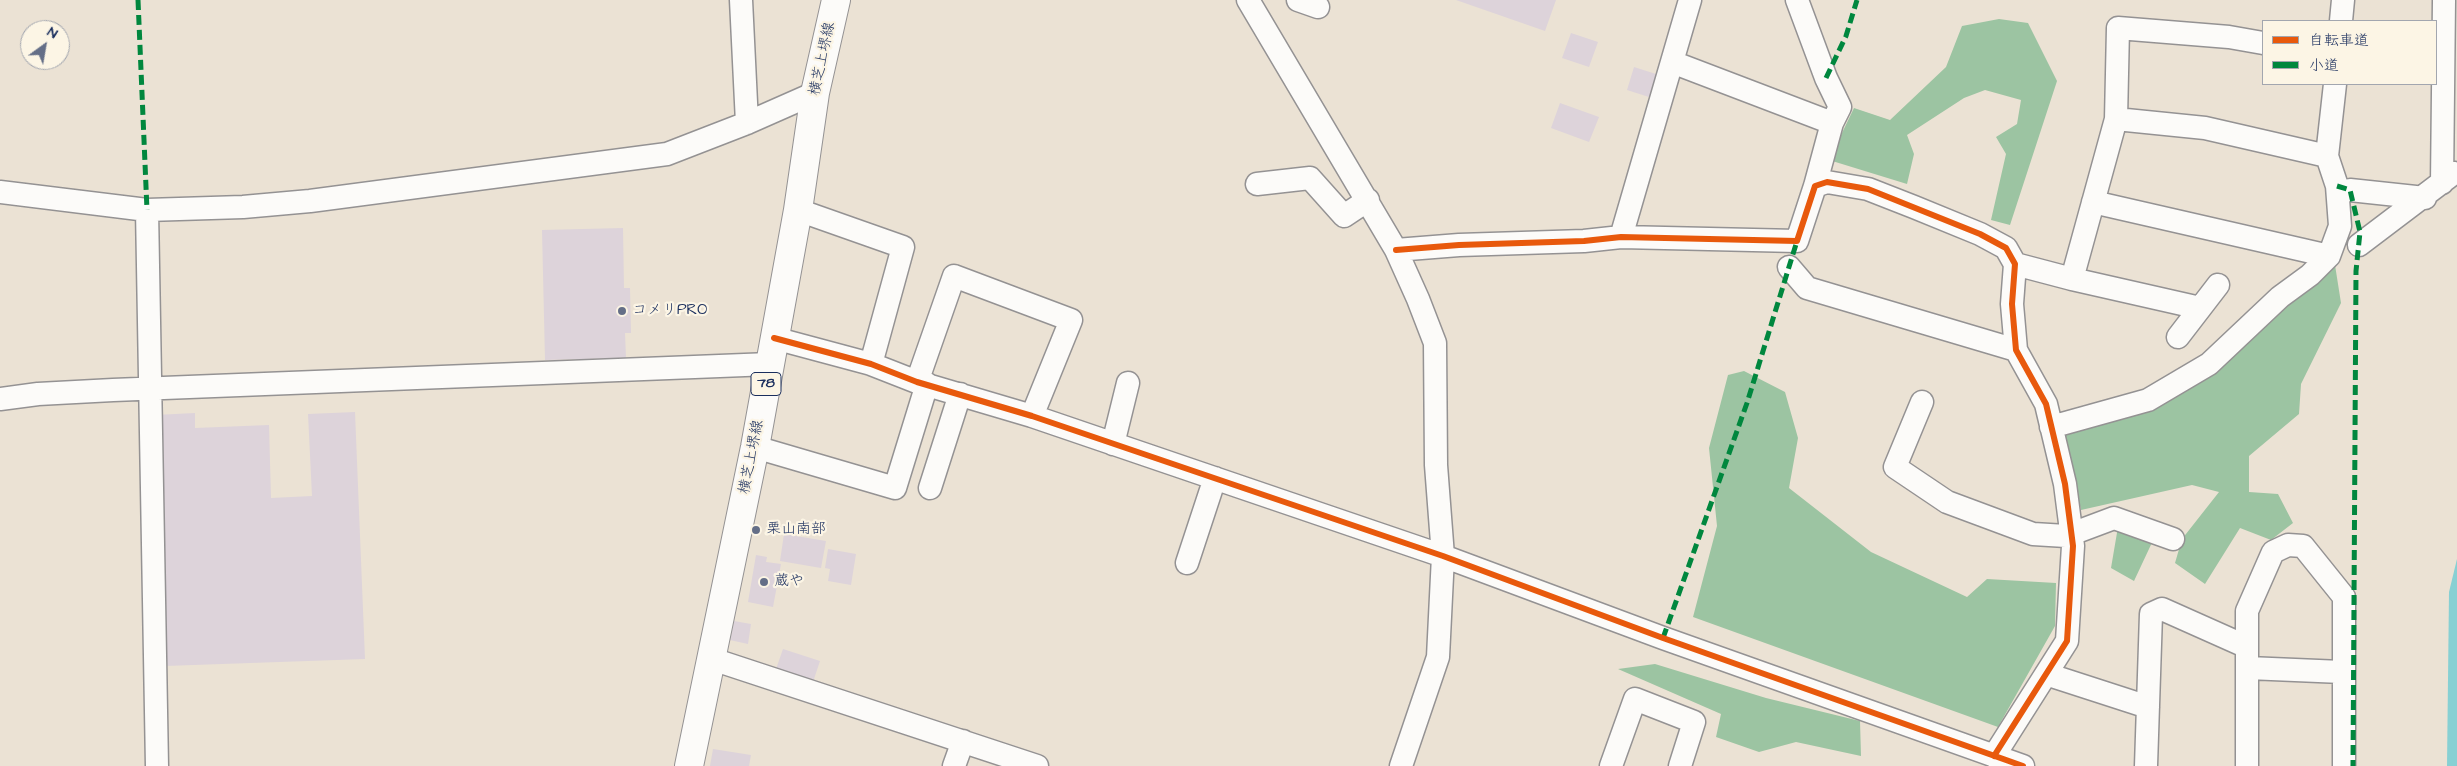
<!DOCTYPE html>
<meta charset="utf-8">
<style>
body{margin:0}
#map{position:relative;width:2457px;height:766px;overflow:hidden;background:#ebe2d4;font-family:"Architects Daughter","Klee One",sans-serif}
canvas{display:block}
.legend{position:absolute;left:2262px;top:20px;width:175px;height:65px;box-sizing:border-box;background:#fcf5e5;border:1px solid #a2a6af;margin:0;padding:6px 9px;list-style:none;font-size:15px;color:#1b2f5e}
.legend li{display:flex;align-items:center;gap:10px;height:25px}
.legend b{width:25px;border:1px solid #a2a6af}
.north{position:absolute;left:20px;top:20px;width:50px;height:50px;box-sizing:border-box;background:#fcf5e5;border:1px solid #a2a6af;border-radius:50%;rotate:32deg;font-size:14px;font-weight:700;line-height:20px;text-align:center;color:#1b2f5e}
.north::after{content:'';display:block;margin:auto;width:18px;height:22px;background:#646e87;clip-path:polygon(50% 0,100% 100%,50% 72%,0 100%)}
</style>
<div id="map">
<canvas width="2457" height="766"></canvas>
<ul class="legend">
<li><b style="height:6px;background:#e8590c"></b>自転車道</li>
<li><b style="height:6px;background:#00873e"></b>小道</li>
</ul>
<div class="north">N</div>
</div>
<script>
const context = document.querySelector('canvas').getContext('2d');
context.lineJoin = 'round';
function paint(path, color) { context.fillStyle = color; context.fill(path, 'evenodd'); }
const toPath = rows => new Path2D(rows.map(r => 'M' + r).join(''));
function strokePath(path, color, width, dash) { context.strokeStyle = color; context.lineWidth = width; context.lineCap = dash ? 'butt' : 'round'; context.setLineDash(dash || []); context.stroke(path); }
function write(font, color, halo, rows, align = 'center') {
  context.font = font + ' "Architects Daughter","Klee One",sans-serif'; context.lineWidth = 4.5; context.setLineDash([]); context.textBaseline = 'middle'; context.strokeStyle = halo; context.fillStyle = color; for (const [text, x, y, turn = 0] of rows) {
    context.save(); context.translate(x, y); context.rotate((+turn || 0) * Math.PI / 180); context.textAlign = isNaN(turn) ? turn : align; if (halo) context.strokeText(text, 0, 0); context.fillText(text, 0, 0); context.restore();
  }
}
paint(toPath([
 [1999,19,2028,23,2057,81,2010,225,1991,220,2006,154,1996,137,2017,124,2021,100,1985,90,1964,98,1907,135,1914,154,1907,184,1829,160,1854,108,1890,120,1946,67,1962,26],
 [2335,265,2341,303,2301,384,2299,414,2249,456,2249,492,2278,494,2293,523,2271,540,2240,528,2205,584,2175,563,2182,539,2219,492,2192,485,2081,510,2064,433,2157,404],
 [1744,371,1785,392,1798,438,1789,488,1871,552,1967,597,1987,579,2056,583,2055,626,1998,727,1693,617,1717,526,1709,448,1728,375],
 [2119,521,2156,534,2134,581,2111,568],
 [1655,664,1766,698,1860,721,1861,756,1796,742,1759,752,1716,737,1721,714,1618,669]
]), '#9cc4a2');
paint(toPath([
 [2457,559,2457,766,2447,766,2449,592]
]), '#87d0d3');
paint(toPath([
 [1456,0,1556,0,1545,31],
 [1571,33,1598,42,1589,67,1562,58],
 [1634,67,1659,75,1652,98,1627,90],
 [1560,103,1599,117,1589,142,1551,128],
 [623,228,624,288,630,288,631,333,625,333,626,358,545,360,542,230],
 [355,412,365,659,165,666,155,415,195,413,195,428,269,425,271,498,312,496,308,414],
 [784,534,826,541,821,568,780,561],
 [828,549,856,554,851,585,828,581,830,569,825,568],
 [756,555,767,557,766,562,781,564,773,607,748,602],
 [734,621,751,624,748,644,730,640],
 [783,649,820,661,813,682,776,669],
 [713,749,751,755,749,766,710,766]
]), '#ddd3da');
const minor = toPath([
 [741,0,747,123],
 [1248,0,1396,250,1418,299,1435,343,1436,465,1443,556,1438,657,1401,766],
 [1298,0,1318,7],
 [2341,21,2343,0],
 [1672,62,1832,123],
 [2116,119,2205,128,2327,156],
 [2442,183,2444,1],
 [1257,184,1310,178,1344,216,1368,200],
 [1815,186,1827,182,1868,189,1914,207,1980,234,2006,248,2015,264,2012,304,2016,350,2046,404,2065,484,2073,546,2067,641,1994,756],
 [2350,190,2425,198],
 [0,192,147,210,243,207,310,201,667,154,747,123,815,93],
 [2093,202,2329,256],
 [147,210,157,766],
 [798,210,903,247,871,364],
 [1621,237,1690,0],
 [2359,245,2454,173],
 [1396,250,1459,245,1584,241,1621,237,1797,241,1815,186,1832,123,1840,107,1826,78,1797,0],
 [2015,264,2072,279,2116,119,2118,28,2229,37,2263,43],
 [1789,267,1807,288,2016,350],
 [2072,279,2200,308],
 [2178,337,2218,285],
 [774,338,871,364,917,382,1032,416,1443,556,1663,638,2023,766],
 [917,382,954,276,1071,320,1032,416],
 [0,399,38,394,113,390,770,364],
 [1922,402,1895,467,1947,502,2033,534,2066,536,2114,518,2173,539],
 [2051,427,2148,400,2209,364,2280,297,2310,275,2329,256,2340,226,2337,186,2327,156,2335,84],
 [1113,444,1128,383],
 [755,447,895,488,927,384],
 [930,488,960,394],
 [1187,563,1215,478],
 [712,659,1037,766],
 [2248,668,2342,672],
 [2046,674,2148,707],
 [954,766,963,741],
 [1611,766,1635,699,1694,722,1680,766],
 [2146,766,2151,614,2162,609,2245,646],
 [2247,766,2247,611,2273,552,2288,545,2303,546,2344,597,2344,766]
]);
const major = toPath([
 [689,766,755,447,798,210,815,93,836,0]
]);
strokePath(minor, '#949293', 25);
strokePath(major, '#949293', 30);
strokePath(minor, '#fcfbf9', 22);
strokePath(major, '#fcfbf9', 28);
strokePath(toPath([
 [138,0,147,210],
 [1826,78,1846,36,1857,0],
 [2337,186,2350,190,2360,232,2356,271,2353,766],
 [1663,638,1747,403,1797,241]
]), '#00873e', 5, [10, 5]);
strokePath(toPath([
 [1396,250,1459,245,1584,241,1621,237,1797,241,1815,186,1827,182,1868,189,1980,234,2006,248,2015,264,2012,304,2016,350,2046,404,2065,484,2073,546,2067,641,1994,756],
 [774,338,871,364,917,382,1032,416,1443,556,1663,638,2023,766]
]), '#e8590c', 6);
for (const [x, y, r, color] of [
 [622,311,5,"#646e87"],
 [756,530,5,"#646e87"],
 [764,582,5,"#646e87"]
]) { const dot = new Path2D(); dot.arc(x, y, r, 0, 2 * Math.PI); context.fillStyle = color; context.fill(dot); strokePath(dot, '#fcf5e5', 2); }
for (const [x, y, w] of [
 [766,384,30]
]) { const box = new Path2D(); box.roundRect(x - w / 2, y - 11.5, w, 23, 4); context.fillStyle = '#fcf5e5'; context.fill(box); strokePath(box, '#1b2f5e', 1); }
write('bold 14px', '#1b2f5e', null, [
 ["78",766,384]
]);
write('15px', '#1b2f5e', '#fcf5e5', [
 ["横芝上堺線",823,59,-78],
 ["横芝上堺線",752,457,-79]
]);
write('15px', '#1b2f5e', '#fcf5e5', [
 ["コメリPRO",632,311],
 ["栗山南部",766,530],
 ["蔵や",774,582]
], 'left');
</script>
